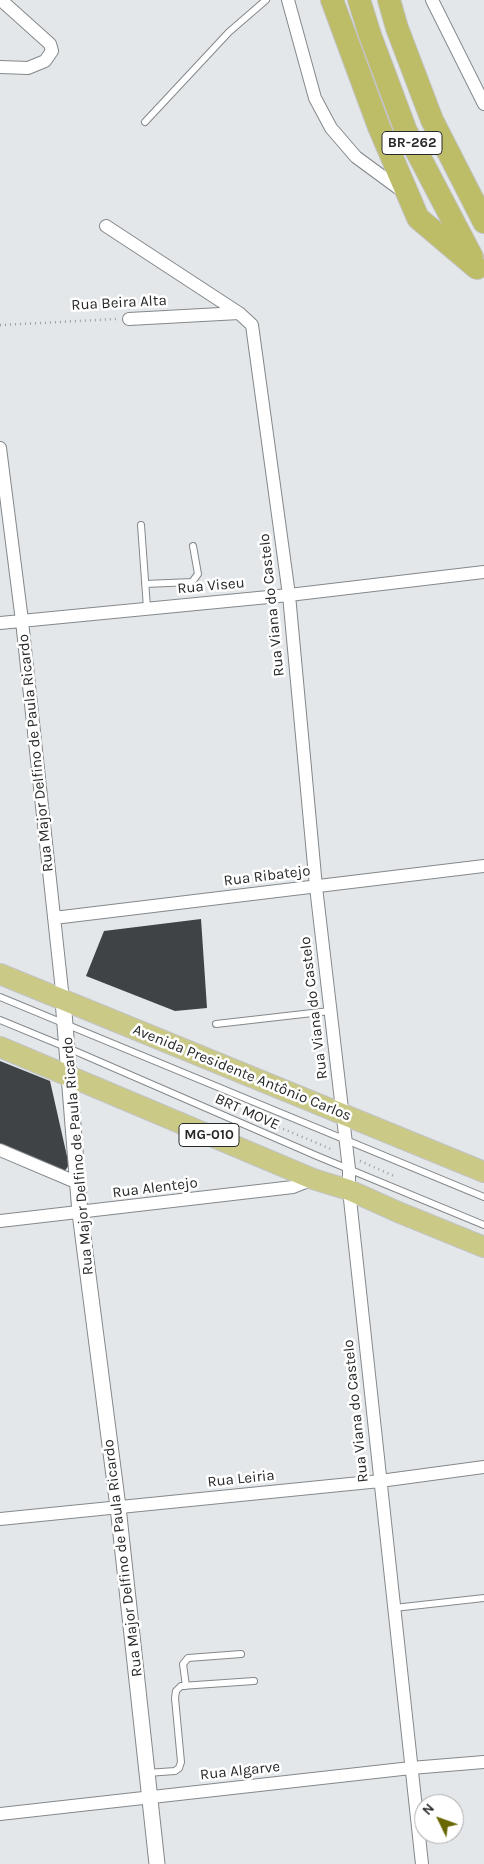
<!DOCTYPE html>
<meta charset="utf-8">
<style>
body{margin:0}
#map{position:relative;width:484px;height:1864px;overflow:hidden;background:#e3e7ea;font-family:Karla,sans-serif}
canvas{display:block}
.north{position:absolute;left:414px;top:1794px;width:50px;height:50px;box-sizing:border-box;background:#fff;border:1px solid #a9a9a9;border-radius:50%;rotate:312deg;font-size:14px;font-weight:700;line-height:20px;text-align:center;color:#272829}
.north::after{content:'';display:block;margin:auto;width:18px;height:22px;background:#686700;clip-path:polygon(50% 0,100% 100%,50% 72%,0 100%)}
</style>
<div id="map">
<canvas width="484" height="1864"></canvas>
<div class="north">N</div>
</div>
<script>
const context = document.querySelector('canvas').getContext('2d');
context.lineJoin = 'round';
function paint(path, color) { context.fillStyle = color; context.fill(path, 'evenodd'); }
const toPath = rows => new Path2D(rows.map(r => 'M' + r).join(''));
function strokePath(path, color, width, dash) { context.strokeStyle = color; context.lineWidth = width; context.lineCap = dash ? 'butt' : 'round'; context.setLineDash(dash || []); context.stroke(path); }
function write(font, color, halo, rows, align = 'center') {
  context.font = font + ' Karla,sans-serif'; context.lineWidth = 5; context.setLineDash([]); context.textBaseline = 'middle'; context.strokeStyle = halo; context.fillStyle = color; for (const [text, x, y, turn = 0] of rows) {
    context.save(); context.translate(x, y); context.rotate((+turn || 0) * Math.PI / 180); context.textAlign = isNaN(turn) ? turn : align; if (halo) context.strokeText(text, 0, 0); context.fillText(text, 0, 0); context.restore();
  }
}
paint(toPath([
 [201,919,207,1008,175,1011,86,976,104,931],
 [0,1061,50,1081,69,1165,64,1172,0,1144]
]), '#3f4345');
const service = toPath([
 [145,122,229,32,266,0],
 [141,525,147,608],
 [145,584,192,582,198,574,193,546],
 [0,997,484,1197],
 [0,1020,68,1048,317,1156,484,1225],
 [216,1024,330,1011],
 [394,1608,484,1598],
 [186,1686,183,1664,188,1658,241,1654],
 [147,1773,175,1771,179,1768,181,1762,175,1698,176,1691,181,1686,254,1681]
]);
const minor = toPath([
 [288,0,315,98,331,128,356,157,405,193],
 [432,0,484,104],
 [0,67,28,68,45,61,52,51,50,44,1,0],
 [106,226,239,313,252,325,289,595,316,887,349,1169,349,1190,422,1864],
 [129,319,239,313],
 [0,448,22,621,63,1000],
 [0,623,289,595,484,572],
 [54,918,484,866],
 [0,1150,78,1183],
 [0,1221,293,1187,313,1179],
 [0,1519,380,1481,484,1467],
 [0,1814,411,1768,484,1762]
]);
const tertiary = toPath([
 [63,1000,80,1213,118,1507,157,1864]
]);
const trunk = toPath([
 [0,974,484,1172],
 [0,1047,313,1179,349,1190,398,1212,484,1247]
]);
const motorway = toPath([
 [332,0,379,127,418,218,477,268],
 [359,0,370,35,406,131,472,257],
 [389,0,397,28,432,120,484,222]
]);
strokePath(service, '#84888b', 8);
strokePath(minor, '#84888b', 14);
strokePath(tertiary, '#84888b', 17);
strokePath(trunk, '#c3c3c3', 22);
strokePath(motorway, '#c3c3c3', 24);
strokePath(toPath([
 [0,325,117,319],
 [274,1125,331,1149],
 [360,1161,394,1176]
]), '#9b9ea0', 2.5, [1, 4]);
strokePath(service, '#fff', 6);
strokePath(minor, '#fff', 12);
strokePath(tertiary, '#fff', 15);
strokePath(trunk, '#caca86', 20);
strokePath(motorway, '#bdbd68', 22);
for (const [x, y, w] of [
 [412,143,60],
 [209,1135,60]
]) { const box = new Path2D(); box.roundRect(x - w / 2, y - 11.5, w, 23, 4); context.fillStyle = '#fff'; context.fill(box); strokePath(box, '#272829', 1); }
write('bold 14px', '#272829', null, [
 ["BR-262",412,143],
 ["MG-010",209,1135]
]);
write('15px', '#272829', '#fff', [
 ["Rua Beira Alta",119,303,-3],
 ["Rua Viseu",211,586,-5],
 ["Rua Viana do Castelo",272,605,-96],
 ["Rua Major Delfino de Paula Ricardo",36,753,-96],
 ["Rua Ribatejo",267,876,-7],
 ["Rua Viana do Castelo",314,1008,-97],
 ["Avenida Presidente Antônio Carlos",242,1073,22],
 ["BRT MOVE",247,1112,24],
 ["Rua Major Delfino de Paula Ricardo",78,1156,-95],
 ["Rua Alentejo",155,1188,-7],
 ["Rua Viana do Castelo",356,1411,-96],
 ["Rua Leiria",241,1479,-6],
 ["Rua Major Delfino de Paula Ricardo",123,1558,-97],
 ["Rua Algarve",240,1771,-6]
]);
</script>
